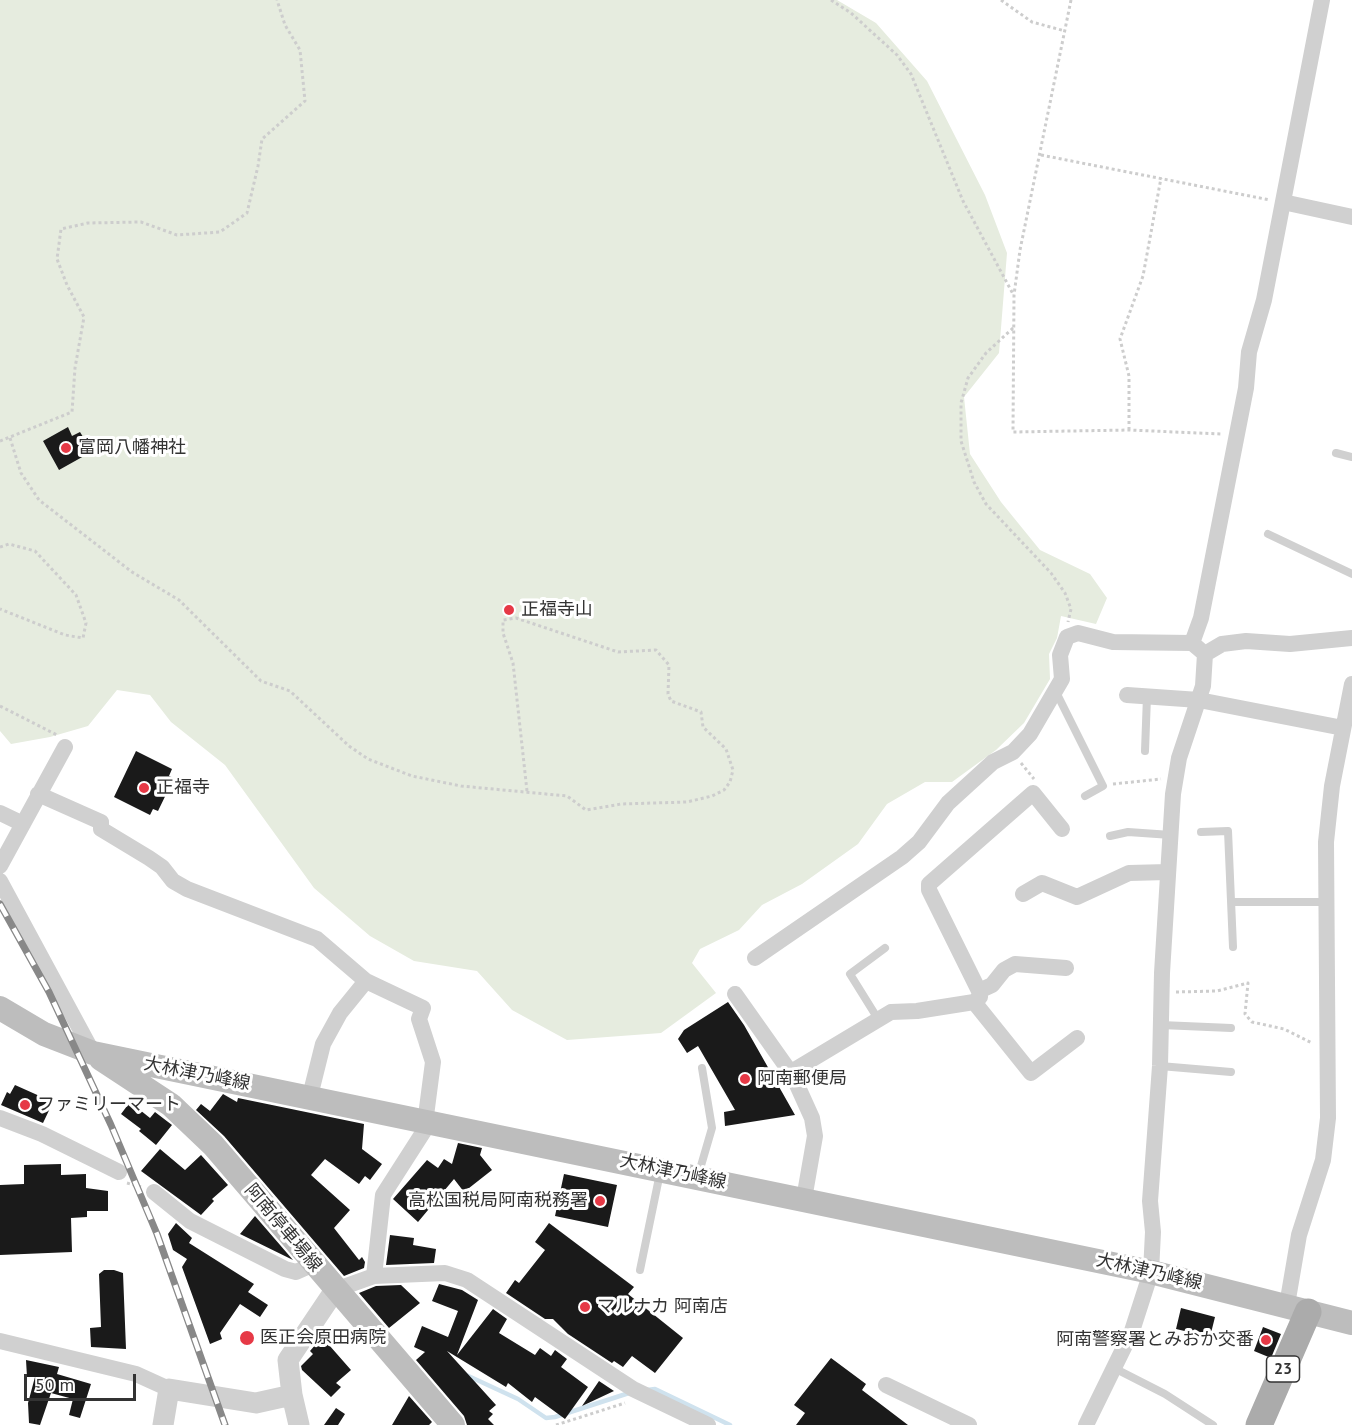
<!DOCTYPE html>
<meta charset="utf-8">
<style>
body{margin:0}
#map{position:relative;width:1352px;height:1425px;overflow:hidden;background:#fff;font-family:"PT Sans",sans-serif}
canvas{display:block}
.scale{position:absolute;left:24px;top:1374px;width:112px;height:27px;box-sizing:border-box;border:3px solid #333;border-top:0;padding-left:8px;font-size:18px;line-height:21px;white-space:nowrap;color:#333;-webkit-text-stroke:4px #fff;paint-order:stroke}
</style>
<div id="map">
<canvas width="1352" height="1425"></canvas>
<div class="scale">50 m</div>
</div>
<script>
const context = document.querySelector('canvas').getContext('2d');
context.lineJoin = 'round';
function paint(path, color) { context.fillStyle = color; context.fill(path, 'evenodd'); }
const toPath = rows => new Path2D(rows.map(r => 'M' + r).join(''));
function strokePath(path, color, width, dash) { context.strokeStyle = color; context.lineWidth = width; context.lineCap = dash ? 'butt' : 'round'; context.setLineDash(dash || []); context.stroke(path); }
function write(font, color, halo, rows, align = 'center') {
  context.font = font + ' "PT Sans","Noto Sans JP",sans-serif'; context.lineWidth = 6; context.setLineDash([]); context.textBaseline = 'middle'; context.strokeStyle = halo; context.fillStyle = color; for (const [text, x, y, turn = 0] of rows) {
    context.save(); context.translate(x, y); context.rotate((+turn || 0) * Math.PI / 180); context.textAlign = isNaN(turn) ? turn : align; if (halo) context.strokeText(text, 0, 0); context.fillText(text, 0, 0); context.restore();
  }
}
paint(toPath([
 [0,0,837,0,876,23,927,81,985,195,1007,253,999,353,964,397,970,454,1001,502,1040,550,1090,574,1107,598,1096,624,1061,616,1057,638,1049,654,1050,679,1024,723,996,750,952,782,925,782,887,804,858,844,802,884,762,905,739,930,700,949,692,963,716,993,661,1033,567,1040,512,1010,477,971,414,961,370,936,314,888,225,765,171,722,150,695,117,690,88,726,50,737,11,744,0,731]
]), '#e6ecdf');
strokePath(toPath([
 [464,1374,518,1399,546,1418,555,1417,629,1393],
 [647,1390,655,1389,730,1425]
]), '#cfe2ee', 4.5);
paint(toPath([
 [68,427,72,436,80,432,88,445,80,450,84,456,59,470,43,441],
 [136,751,172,769,169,776,174,778,158,811,153,809,150,815,114,797],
 [728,1002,744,1025,795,1115,725,1126,724,1112,735,1110,698,1046,687,1053,678,1039,684,1030],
 [15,1085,53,1102,43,1123,1,1105,7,1092,10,1094],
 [223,1094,237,1102,238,1098,364,1124,362,1149,382,1164,370,1180,365,1176,359,1184,325,1159,311,1175,350,1210,334,1228,359,1260,362,1257,365,1262,364,1268,344,1276,224,1136,196,1110,201,1104,210,1111],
 [130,1102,150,1118,155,1112,172,1125,156,1145,139,1131,141,1129,121,1114],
 [458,1143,482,1148,480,1155,492,1170,464,1192,454,1179,418,1222,393,1199,427,1160,438,1168,444,1159,452,1164],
 [160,1149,185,1170,201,1155,228,1185,212,1199,214,1201,201,1215,141,1171],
 [61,1164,61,1175,86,1174,86,1188,108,1191,108,1211,87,1211,87,1217,71,1218,72,1252,0,1255,0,1185,24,1184,24,1165],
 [564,1174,617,1185,608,1227,555,1216],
 [255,1216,293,1260,240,1234],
 [176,1223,192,1238,189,1243,254,1284,248,1292,268,1305,260,1317,240,1304,220,1333,222,1339,210,1344,182,1267,187,1259,173,1250,168,1234],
 [549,1223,634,1287,628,1294,683,1338,655,1373,632,1356,623,1367,614,1361,612,1363,568,1334,553,1319,545,1319,506,1293,515,1280,519,1283,545,1250,535,1242],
 [390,1235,414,1238,413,1245,436,1249,434,1263,386,1265],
 [104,1270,114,1270,123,1273,126,1349,91,1347,90,1328,101,1327,99,1274],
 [439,1284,462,1290,478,1300,457,1355,493,1309,507,1319,499,1333,535,1355,540,1348,551,1356,555,1350,567,1359,561,1367,588,1387,565,1419,535,1397,532,1402,508,1383,506,1387,447,1351,496,1405,489,1411,493,1414,488,1419,494,1425,467,1425,464,1416,416,1360,425,1352,414,1347,422,1326,448,1337,458,1311,432,1301],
 [401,1285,420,1303,389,1328,359,1293,376,1286],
 [1181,1308,1215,1317,1210,1337,1176,1329],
 [1263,1327,1281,1334,1271,1358,1254,1351],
 [322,1337,351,1370,336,1383,341,1387,331,1397,302,1370,301,1366,313,1354,310,1351],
 [831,1358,866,1384,862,1390,908,1425,796,1425,805,1413,794,1405],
 [26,1360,59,1367,57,1374,91,1384,80,1418,69,1415,73,1399,51,1393,40,1425,29,1423,28,1403,35,1377,27,1377],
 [599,1381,614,1391,582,1406],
 [409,1396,432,1422,429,1425,392,1425],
 [336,1408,345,1414,338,1425,324,1425]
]), '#1a1a1a');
strokePath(toPath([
 [831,0,851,13,897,55,911,74,963,201,1013,294],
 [1001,0,1032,22,1065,31],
 [1071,0,1020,250,1014,295,1013,432,1129,430,1221,434],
 [1041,155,1270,200],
 [1013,328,986,353,968,378,961,403,961,441,974,482,986,504,1051,573,1065,593,1071,609,1068,622],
 [1129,430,1129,376,1120,339,1143,276,1161,178],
 [10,438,21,473,39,500,132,572,179,600,261,681,290,691,349,746,368,759,412,776,461,786,567,796,586,810,621,804,687,802,712,796,724,790,730,782,733,770,726,749,703,727,701,712,671,701,668,694,669,665,656,650,618,652,516,618,503,620,503,633,513,663,527,791],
 [0,441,72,412,75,368,84,317,67,285,57,259,61,229,88,223,141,222,177,235,220,232,247,213,258,166,262,139,305,101,300,50,285,25,277,0],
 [0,547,9,544,35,551,76,595,86,623,83,638,65,635,0,609],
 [0,706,57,735],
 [1021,763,1034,779],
 [1113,784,1161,779],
 [1176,992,1217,991,1248,983,1245,1014,1252,1022,1284,1029,1312,1043],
 [127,1183,141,1187],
 [556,1425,625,1403]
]), '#cdcdcd', 3, [3, 3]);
strokePath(toPath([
 [1336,453,1352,457],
 [1268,534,1352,574],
 [1056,692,1103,786,1085,796],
 [1145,751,1147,696],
 [1201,832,1228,831,1233,947],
 [1110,836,1128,832,1171,835],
 [1232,902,1326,902],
 [878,1019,850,974,885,948],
 [1161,1025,1231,1028],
 [1160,1066,1231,1072],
 [698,1176,712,1128,702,1068],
 [640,1270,660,1173],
 [1112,1367,1165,1394,1213,1425]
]), '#d0d0d0', 8);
strokePath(toPath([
 [1283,202,1352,217],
 [1192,643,1201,618,1246,388,1249,352,1264,300,1322,0],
 [1127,695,1199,700,1343,728],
 [38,794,101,822,101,829,149,858,162,867,173,881,187,889,317,939,366,981,423,1008,419,1019,433,1062,424,1131,383,1195,374,1276,335,1290],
 [0,813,23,824],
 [0,866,65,747],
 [0,881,93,1053],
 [1023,894,1042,883,1077,897,1129,873,1168,872],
 [755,958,902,857,919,842,948,803,993,762,1013,752,1030,734,1062,679,1060,655,1067,637,1078,633,1113,642,1192,643,1205,654,1222,644,1246,641,1290,644,1352,638],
 [979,991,992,985,1004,970,1015,964,1066,968],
 [735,994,793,1076],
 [974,1002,1031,1073,1077,1038],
 [310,1096,323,1044,340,1013,366,981],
 [0,1118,42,1134,119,1172],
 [154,1192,190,1221,285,1269,296,1272,314,1264],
 [804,1199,815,1136,812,1118,793,1076,796,1069,891,1012,917,1011,974,1002,980,997,979,991,929,890,929,884,1033,793,1062,829],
 [374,1276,445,1273,467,1280,633,1389,708,1425],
 [1287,1305,1299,1235,1323,1160,1328,1118,1326,842,1332,786,1352,684],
 [0,1341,136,1374,169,1389],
 [886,1385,969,1425],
 [1086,1425,1132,1331,1151,1272,1153,1232,1150,1201,1160,1066,1162,973,1173,794,1179,758,1203,686,1205,654]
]), '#d0d0d0', 16);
strokePath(toPath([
 [163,1425,169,1389,256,1403,292,1395],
 [299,1425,292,1395,288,1360,335,1290]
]), '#d0d0d0', 21);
strokePath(toPath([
 [0,1008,44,1034,93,1053,1151,1272,1352,1323],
 [101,1059,171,1105,213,1145,453,1425]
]), '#bdbdbd', 24);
strokePath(toPath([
 [1259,1425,1308,1312]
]), '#ababab', 27);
const rail = toPath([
 [0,904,49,992,111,1125,157,1234,225,1425]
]);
strokePath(rail, '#888', 7);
strokePath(rail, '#fff', 4.5, [14]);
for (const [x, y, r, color] of [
 [66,448,6,"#e63946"],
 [509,610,6,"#e63946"],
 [144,788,6,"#e63946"],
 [745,1079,6,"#e63946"],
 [25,1105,6,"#e63946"],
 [600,1201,6,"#e63946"],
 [585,1307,6,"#e63946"],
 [247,1338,8,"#e63946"],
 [1266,1340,6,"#e63946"]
]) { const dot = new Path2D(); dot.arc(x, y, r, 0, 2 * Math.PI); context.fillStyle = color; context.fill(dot); strokePath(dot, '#fff', 2); }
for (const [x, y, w] of [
 [1283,1369,33]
]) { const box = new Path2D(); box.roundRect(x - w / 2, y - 13, w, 26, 4.5); context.fillStyle = '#fff'; context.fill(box); strokePath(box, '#333', 1.5); }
write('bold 16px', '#333', null, [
 ["23",1283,1369]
]);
write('18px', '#333', '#fff', [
 ["富岡八幡神社",78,448],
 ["正福寺山",521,610],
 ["正福寺",156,788],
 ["阿南郵便局",757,1079],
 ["ファミリーマート",37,1105],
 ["高松国税局阿南税務署",588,1201,"right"],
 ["マルナカ 阿南店",597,1307],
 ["医正会原田病院",260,1338],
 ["阿南警察署とみおか交番",1254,1340,"right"]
], 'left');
write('18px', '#333', '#fff', [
 ["大林津乃峰線",197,1074,11],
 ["大林津乃峰線",673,1172,12],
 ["阿南停車場線",283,1228,50],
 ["大林津乃峰線",1149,1272,13]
]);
</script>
